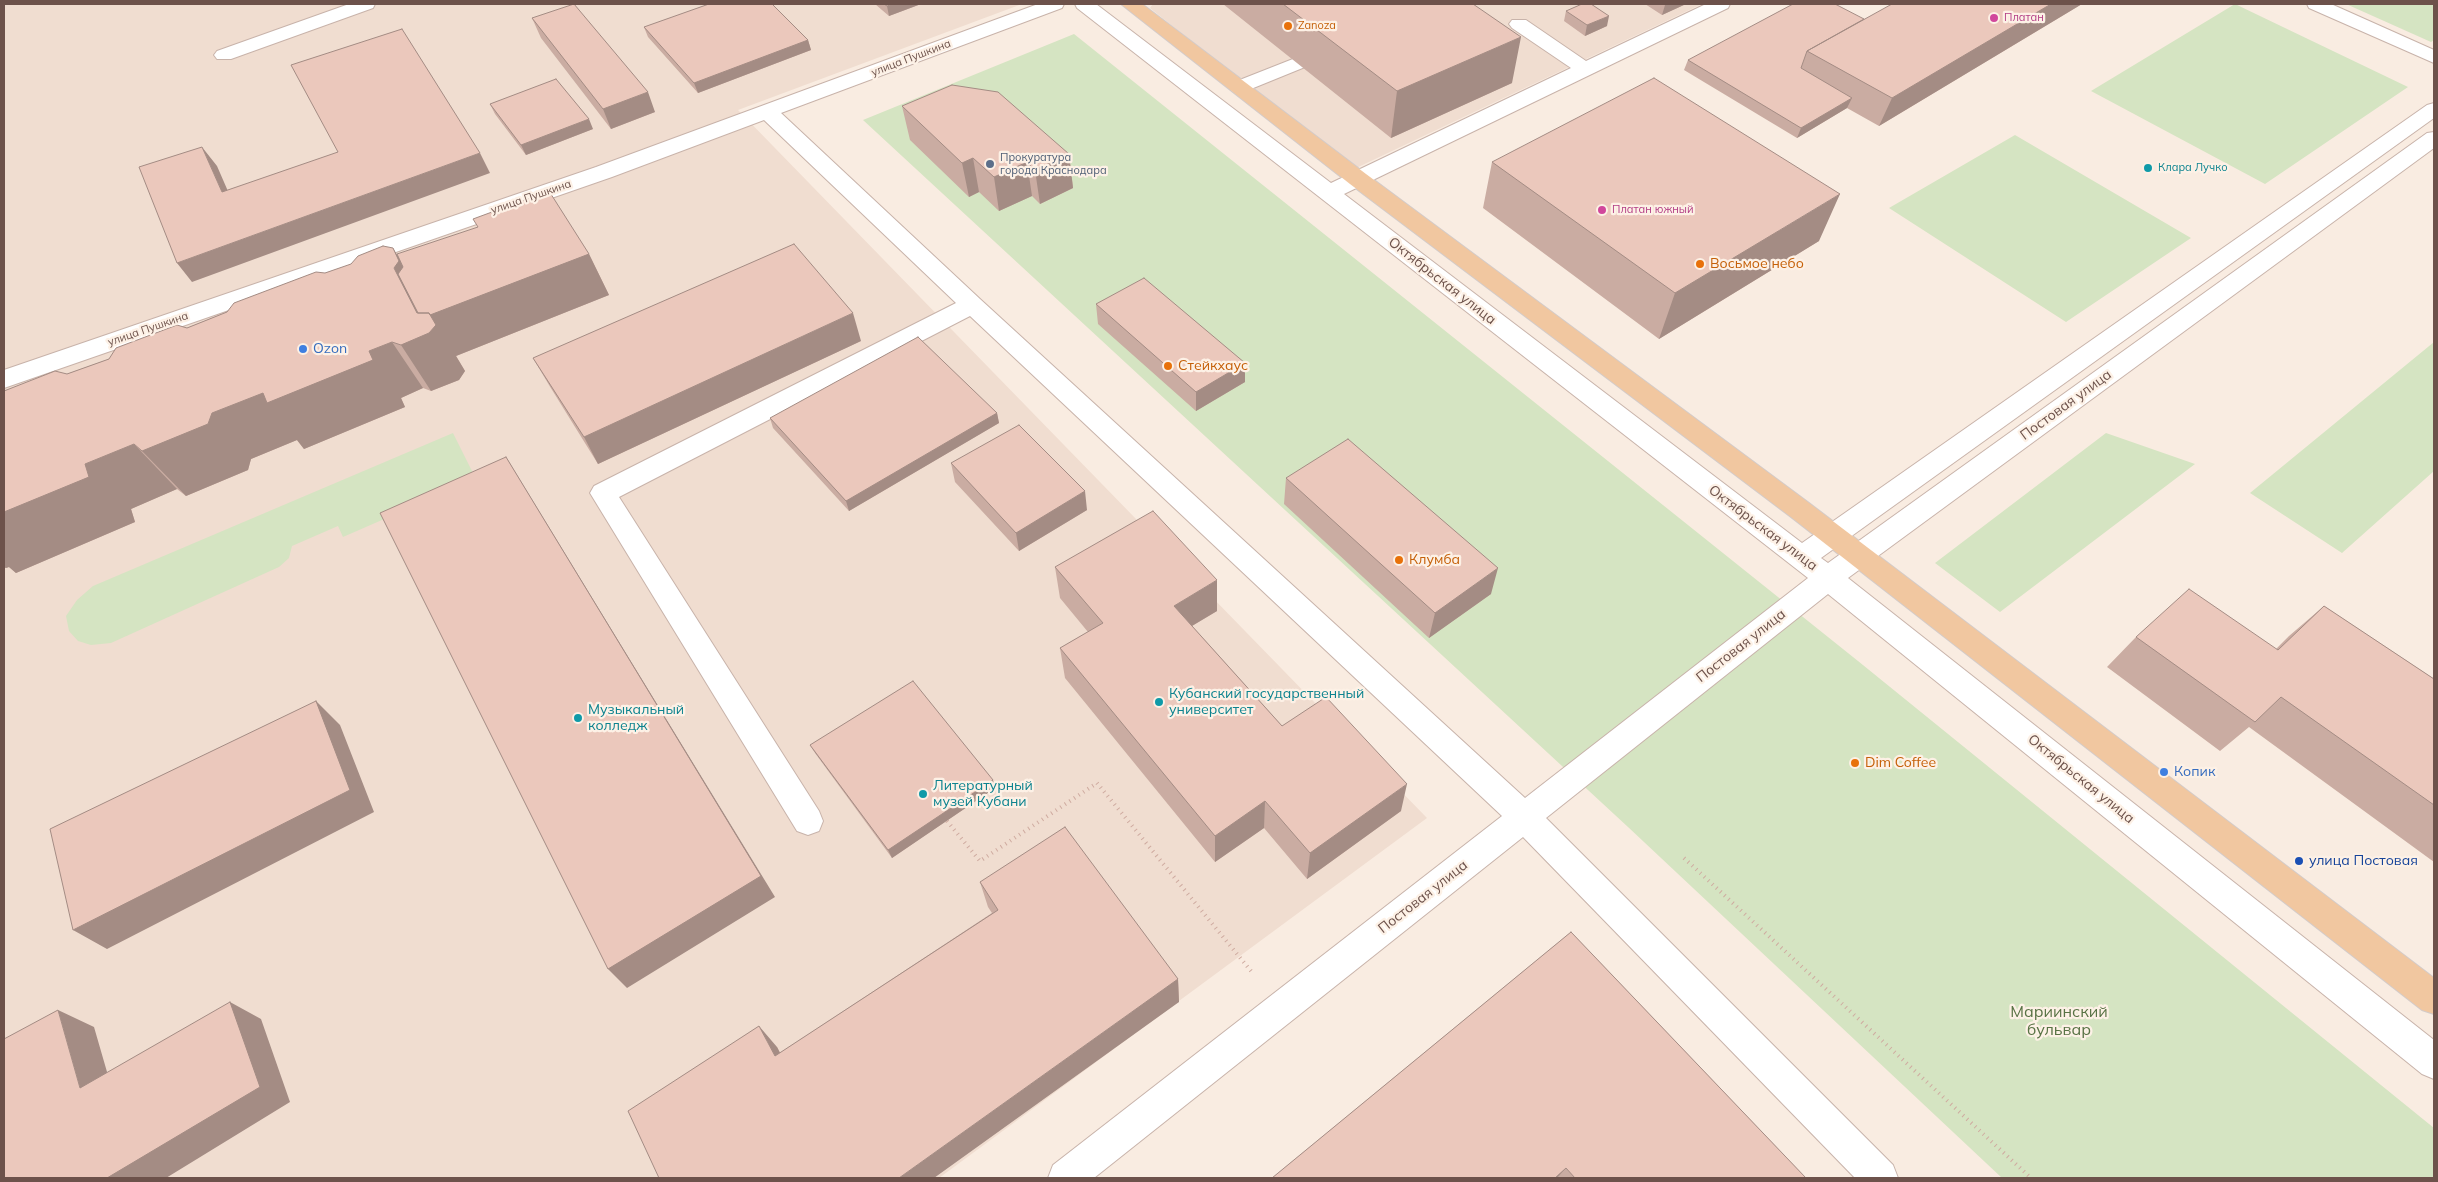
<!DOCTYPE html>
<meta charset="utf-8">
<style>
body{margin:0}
#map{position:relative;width:2438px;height:1182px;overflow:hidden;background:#f9ece1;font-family:Mulish,sans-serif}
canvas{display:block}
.frame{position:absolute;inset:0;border:5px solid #6d524b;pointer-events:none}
</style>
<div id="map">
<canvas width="2438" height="1182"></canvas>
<div class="frame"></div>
</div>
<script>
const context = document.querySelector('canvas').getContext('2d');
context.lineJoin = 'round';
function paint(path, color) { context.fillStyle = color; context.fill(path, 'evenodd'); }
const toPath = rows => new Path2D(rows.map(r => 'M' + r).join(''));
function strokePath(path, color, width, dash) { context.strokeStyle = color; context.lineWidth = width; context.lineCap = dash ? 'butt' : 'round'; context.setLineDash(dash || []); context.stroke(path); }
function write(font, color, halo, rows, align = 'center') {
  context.font = font + ' Mulish,sans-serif'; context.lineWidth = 4.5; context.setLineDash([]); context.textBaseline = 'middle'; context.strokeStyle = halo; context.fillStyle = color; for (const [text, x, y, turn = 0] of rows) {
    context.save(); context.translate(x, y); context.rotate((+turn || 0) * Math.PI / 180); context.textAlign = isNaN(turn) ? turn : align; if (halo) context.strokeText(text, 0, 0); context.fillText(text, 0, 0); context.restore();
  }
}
paint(toPath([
 [4,4,1022,4,738,110,1427,818,939,1178,4,1178],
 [1153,4,1702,4,1352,170,1150,8]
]), '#f0ddd0');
paint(toPath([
 [2235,4,2408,87,2265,184,2091,91],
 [2346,4,2434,4,2434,40,2431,42],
 [1074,34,1858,661,2434,1128,2434,1178,2002,1178,1628,827,863,120],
 [2015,135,2191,238,2066,322,1889,208],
 [2434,342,2434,471,2342,553,2250,493],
 [453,433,476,479,343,537,338,526,292,546,289,558,279,567,111,643,91,645,78,641,69,631,66,616,77,600,93,586],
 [2106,433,2195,464,2000,612,1935,563]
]), '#d5e4c2');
const minor = toPath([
 [349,4,375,4,373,8,231,59,217,59,214,55,217,51,349,4],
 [1038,4,1064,4,1062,8,781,113,980,299,1525,798,1808,578,1077,8,1075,4,1096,4,1331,183,1571,68,1512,28,1509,24,1512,20,1526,20,1586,61,1706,4,1730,4,1728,8,1344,194,1802,543,2427,105,2434,103,2434,118,1821,558,1828,563,2427,133,2434,132,2434,148,1848,578,2434,1040,2434,1079,2422,1074,1828,594,1546,818,1893,1165,1898,1178,1855,1178,1523,837,1094,1178,1048,1178,1053,1165,1502,816,970,316,619,497,819,811,823,821,819,831,808,835,797,831,590,493,594,486,956,303,764,120,612,177,4,388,4,370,596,167,1038,4],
 [2307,4,2331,4,2434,50,2434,63,2309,8,2307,4],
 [1298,57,1305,59,1308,63,1305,67,1246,91,1239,93,1232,91,1229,87,1232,83,1298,57]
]);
const major = toPath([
 [1121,4,1142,4,1366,174,1809,503,2434,978,2434,1014,2422,1010,1791,517,1350,184,1121,4]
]);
strokePath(minor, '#c8b3aa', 2);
strokePath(major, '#d3cbc9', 2);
strokePath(toPath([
 [947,821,980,861,1097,783,1251,971],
 [1684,858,2031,1178]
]), '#cfaba0', 4, [1, 4.5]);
paint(minor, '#fff');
paint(major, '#f1c7a0');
paint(toPath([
 [875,4,921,4,889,16],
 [1223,4,1473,4,1512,83,1391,138],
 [1645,4,1686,4,1662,15],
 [2082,4,1879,126,1847,108,1797,138,1684,70,1688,60,1864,19],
 [1566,11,1607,26,1585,36,1564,21],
 [532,18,655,112,611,129,541,38],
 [644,27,808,40,811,50,698,93,648,37],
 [490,104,593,129,526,155,495,114],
 [902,106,1069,154,1073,188,1040,204,1032,196,999,211,979,192,969,197,910,140],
 [1492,162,1819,241,1659,339,1483,208],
 [397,254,589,254,609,295,456,356,465,371,459,380,431,391,423,388,401,398,405,407,304,449,297,440,251,459,248,470,186,496,177,489,131,509,135,522,16,573,9,567,6,568,4,567,4,391,67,374,109,359,325,273],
 [1096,304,1245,363,1245,382,1196,411,1098,324],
 [861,341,598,464,549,385,533,358],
 [997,413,999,423,849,511,773,428,770,418],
 [951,463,1087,510,1019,551,955,482],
 [1286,478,1491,594,1429,638,1284,504],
 [1055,567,1217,611,1192,626,1282,726,1401,811,1307,879,1264,828,1215,862,1065,678,1060,648,1088,632,1060,598],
 [2324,606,2434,679,2434,862,2249,727,2220,751,2107,667,2136,637,2276,649,2289,636],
 [810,745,995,788,892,858,815,753],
 [980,882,1178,979,1179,1002,628,1111,777,1047,780,1053,992,913,988,907],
 [1571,932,1806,1178,1272,1178]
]), '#caaca2');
paint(toPath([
 [893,4,921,4,889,16,887,6],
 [1667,4,1686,4,1662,15,1665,5],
 [2051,4,2082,4,1879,126,1892,98],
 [1609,16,1607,26,1585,36,1587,25],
 [1521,37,1512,83,1391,138,1397,91],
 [808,40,811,50,698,93,694,83],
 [648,92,655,112,611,129,603,109],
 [1852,98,1847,108,1797,138,1801,128],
 [589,119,593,129,526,155,521,145],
 [202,147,217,166,237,212,222,192],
 [480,153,490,173,192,282,177,263],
 [1069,154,1073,188,1040,204,1035,170],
 [973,158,979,192,969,197,962,163],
 [1027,162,1032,196,999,211,994,177],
 [1840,194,1819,241,1659,339,1675,293],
 [393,248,422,296,589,254,609,295,456,356,465,371,459,380,431,391,401,345],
 [853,313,861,341,598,464,584,437],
 [392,342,423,388,401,398,405,407,304,449,297,440,251,459,248,470,186,496,142,451,212,413],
 [1245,363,1245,382,1196,411,1196,392],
 [997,413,999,423,849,511,846,501],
 [134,444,177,489,131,509,135,522,16,573,9,567,6,568,4,567,4,512,85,464],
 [506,457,775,897,627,988,608,969],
 [1085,491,1087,510,1019,551,1016,533],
 [1498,568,1491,594,1429,638,1435,613],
 [1217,580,1217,611,1175,636,1174,606],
 [316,701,340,725,374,812,107,949,73,930],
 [993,780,995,788,892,858,888,850],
 [1407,784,1401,811,1307,879,1310,853],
 [1265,801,1264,828,1215,862,1215,836],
 [1178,979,1179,1002,934,1178,899,1178],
 [230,1002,261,1019,290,1102,166,1178,107,1178],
 [58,1010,94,1027,116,1103,80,1088],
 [759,1026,777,1047,792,1076,775,1056],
 [1566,1168,1557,1178,1555,1178]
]), '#a48c84');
const building = toPath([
 [574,4,648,92,603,109,532,18,574,4],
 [709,4,772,4,808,40,694,83,644,27,709,4],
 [884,4,893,4,887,6,884,4],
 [1283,4,1473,4,1521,37,1397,91,1283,4],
 [1582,4,1591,4,1609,16,1587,25,1566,11,1582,4],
 [1793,4,1835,4,1864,19,1807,51,1801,68,1852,98,1801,128,1688,60,1793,4],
 [1892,4,2051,4,1892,98,1807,51,1892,4],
 [402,29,480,153,177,263,139,167,202,147,222,192,338,152,291,65,402,29],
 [1654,78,1840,194,1675,293,1492,162,1654,78],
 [556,79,589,119,521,145,490,104,556,79],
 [952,85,998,92,1069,154,1035,170,1027,162,994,177,973,158,962,163,902,106,952,85],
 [549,191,589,254,430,315,429,313,418,313,398,274,403,267,397,254,478,227,473,219,549,191],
 [794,244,853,313,584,437,533,358,794,244],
 [383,246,393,248,399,261,394,268,417,313,429,313,436,325,429,333,401,345,392,342,369,351,373,360,267,403,263,393,212,413,208,424,142,451,134,444,85,464,89,477,4,512,4,391,55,371,67,374,109,359,116,348,177,325,187,328,227,312,234,303,316,272,325,273,351,264,358,256,383,246],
 [1144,278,1245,363,1196,392,1096,304,1144,278],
 [918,337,997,413,846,501,770,418,918,337],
 [1019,425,1085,491,1016,533,951,463,1019,425],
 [1348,439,1498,568,1435,613,1286,478,1348,439],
 [506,457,761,876,608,969,380,513,506,457],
 [1153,511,1217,580,1174,606,1282,726,1326,697,1407,784,1310,853,1265,801,1215,836,1060,648,1103,623,1055,567,1153,511],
 [2189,589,2278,650,2324,606,2434,679,2434,805,2281,697,2255,722,2136,637,2189,589],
 [913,681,993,780,888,850,810,745,913,681],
 [316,701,350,790,73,930,50,829,316,701],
 [1065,827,1178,979,899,1178,659,1178,628,1111,759,1026,775,1056,998,910,980,882,1065,827],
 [1571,932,1806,1178,1575,1178,1566,1168,1555,1178,1272,1178,1571,932],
 [230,1002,260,1087,107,1178,4,1178,4,1039,58,1010,80,1088,230,1002]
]);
paint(building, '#ebc8bc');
strokePath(building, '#a48c84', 1);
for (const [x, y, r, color] of [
 [1994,18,5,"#d1479c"],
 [1288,26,5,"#e8710a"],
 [990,164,5,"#5c6f8a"],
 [2148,168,5,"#0f9aa8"],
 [1602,210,5,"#d1479c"],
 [1700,264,5,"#e8710a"],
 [303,349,5,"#3f7fe0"],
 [1168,366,5,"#e8710a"],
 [1399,560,5,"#e8710a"],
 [1159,702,5,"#0f9aa8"],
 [578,718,5,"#0f9aa8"],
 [1855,763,5,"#e8710a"],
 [2164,772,5,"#3f7fe0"],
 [923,794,5,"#0f9aa8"],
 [2299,861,5,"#1a4fb4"]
]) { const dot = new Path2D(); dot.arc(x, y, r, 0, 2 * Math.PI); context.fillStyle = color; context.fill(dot); strokePath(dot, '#fdf1e6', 2); }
write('11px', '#b23c85', '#fdf1e6', [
 ["Платан",2004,18],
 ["Платан южный",1612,210]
], 'left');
write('11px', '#c56008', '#fdf1e6', [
 ["Zanoza",1298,26]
], 'left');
write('11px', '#6d524b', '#fdf1e6', [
 ["улица Пушкина",911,58,-21],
 ["улица Пушкина",531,197,-19],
 ["улица Пушкина",148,329,-19]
]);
write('11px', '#4e5e75', '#fdf1e6', [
 ["Прокуратура",1000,158],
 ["города Краснодара",1000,171]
], 'left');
write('11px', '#0d838f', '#fdf1e6', [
 ["Клара Лучко",2158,168]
], 'left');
write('14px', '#c56008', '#fdf1e6', [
 ["Восьмое небо",1710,264],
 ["Стейкхаус",1178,366],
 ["Клумба",1409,560],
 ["Dim Coffee",1865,763]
], 'left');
write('14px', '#6d524b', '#fdf1e6', [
 ["Октябрьская улица",1442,281,38],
 ["Постовая улица",2066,405,-36],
 ["Октябрьская улица",1763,528,37],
 ["Постовая улица",1741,646,-38],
 ["Октябрьская улица",2081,779,39],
 ["Постовая улица",1423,897,-38]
]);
write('14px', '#366cbe', '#fdf1e6', [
 ["Ozon",313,349],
 ["Копик",2174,772]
], 'left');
write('14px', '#0d838f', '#fdf1e6', [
 ["Кубанский государственный",1169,694],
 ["университет",1169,710],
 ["Музыкальный",588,710],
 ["колледж",588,726],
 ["Литературный",933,786],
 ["музей Кубани",933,802]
], 'left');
write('14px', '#164399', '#fdf1e6', [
 ["улица Постовая",2309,861]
], 'left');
write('16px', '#587244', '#fdf1e6', [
 ["Мариинский",2059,1012],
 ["бульвар",2059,1030]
]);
</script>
